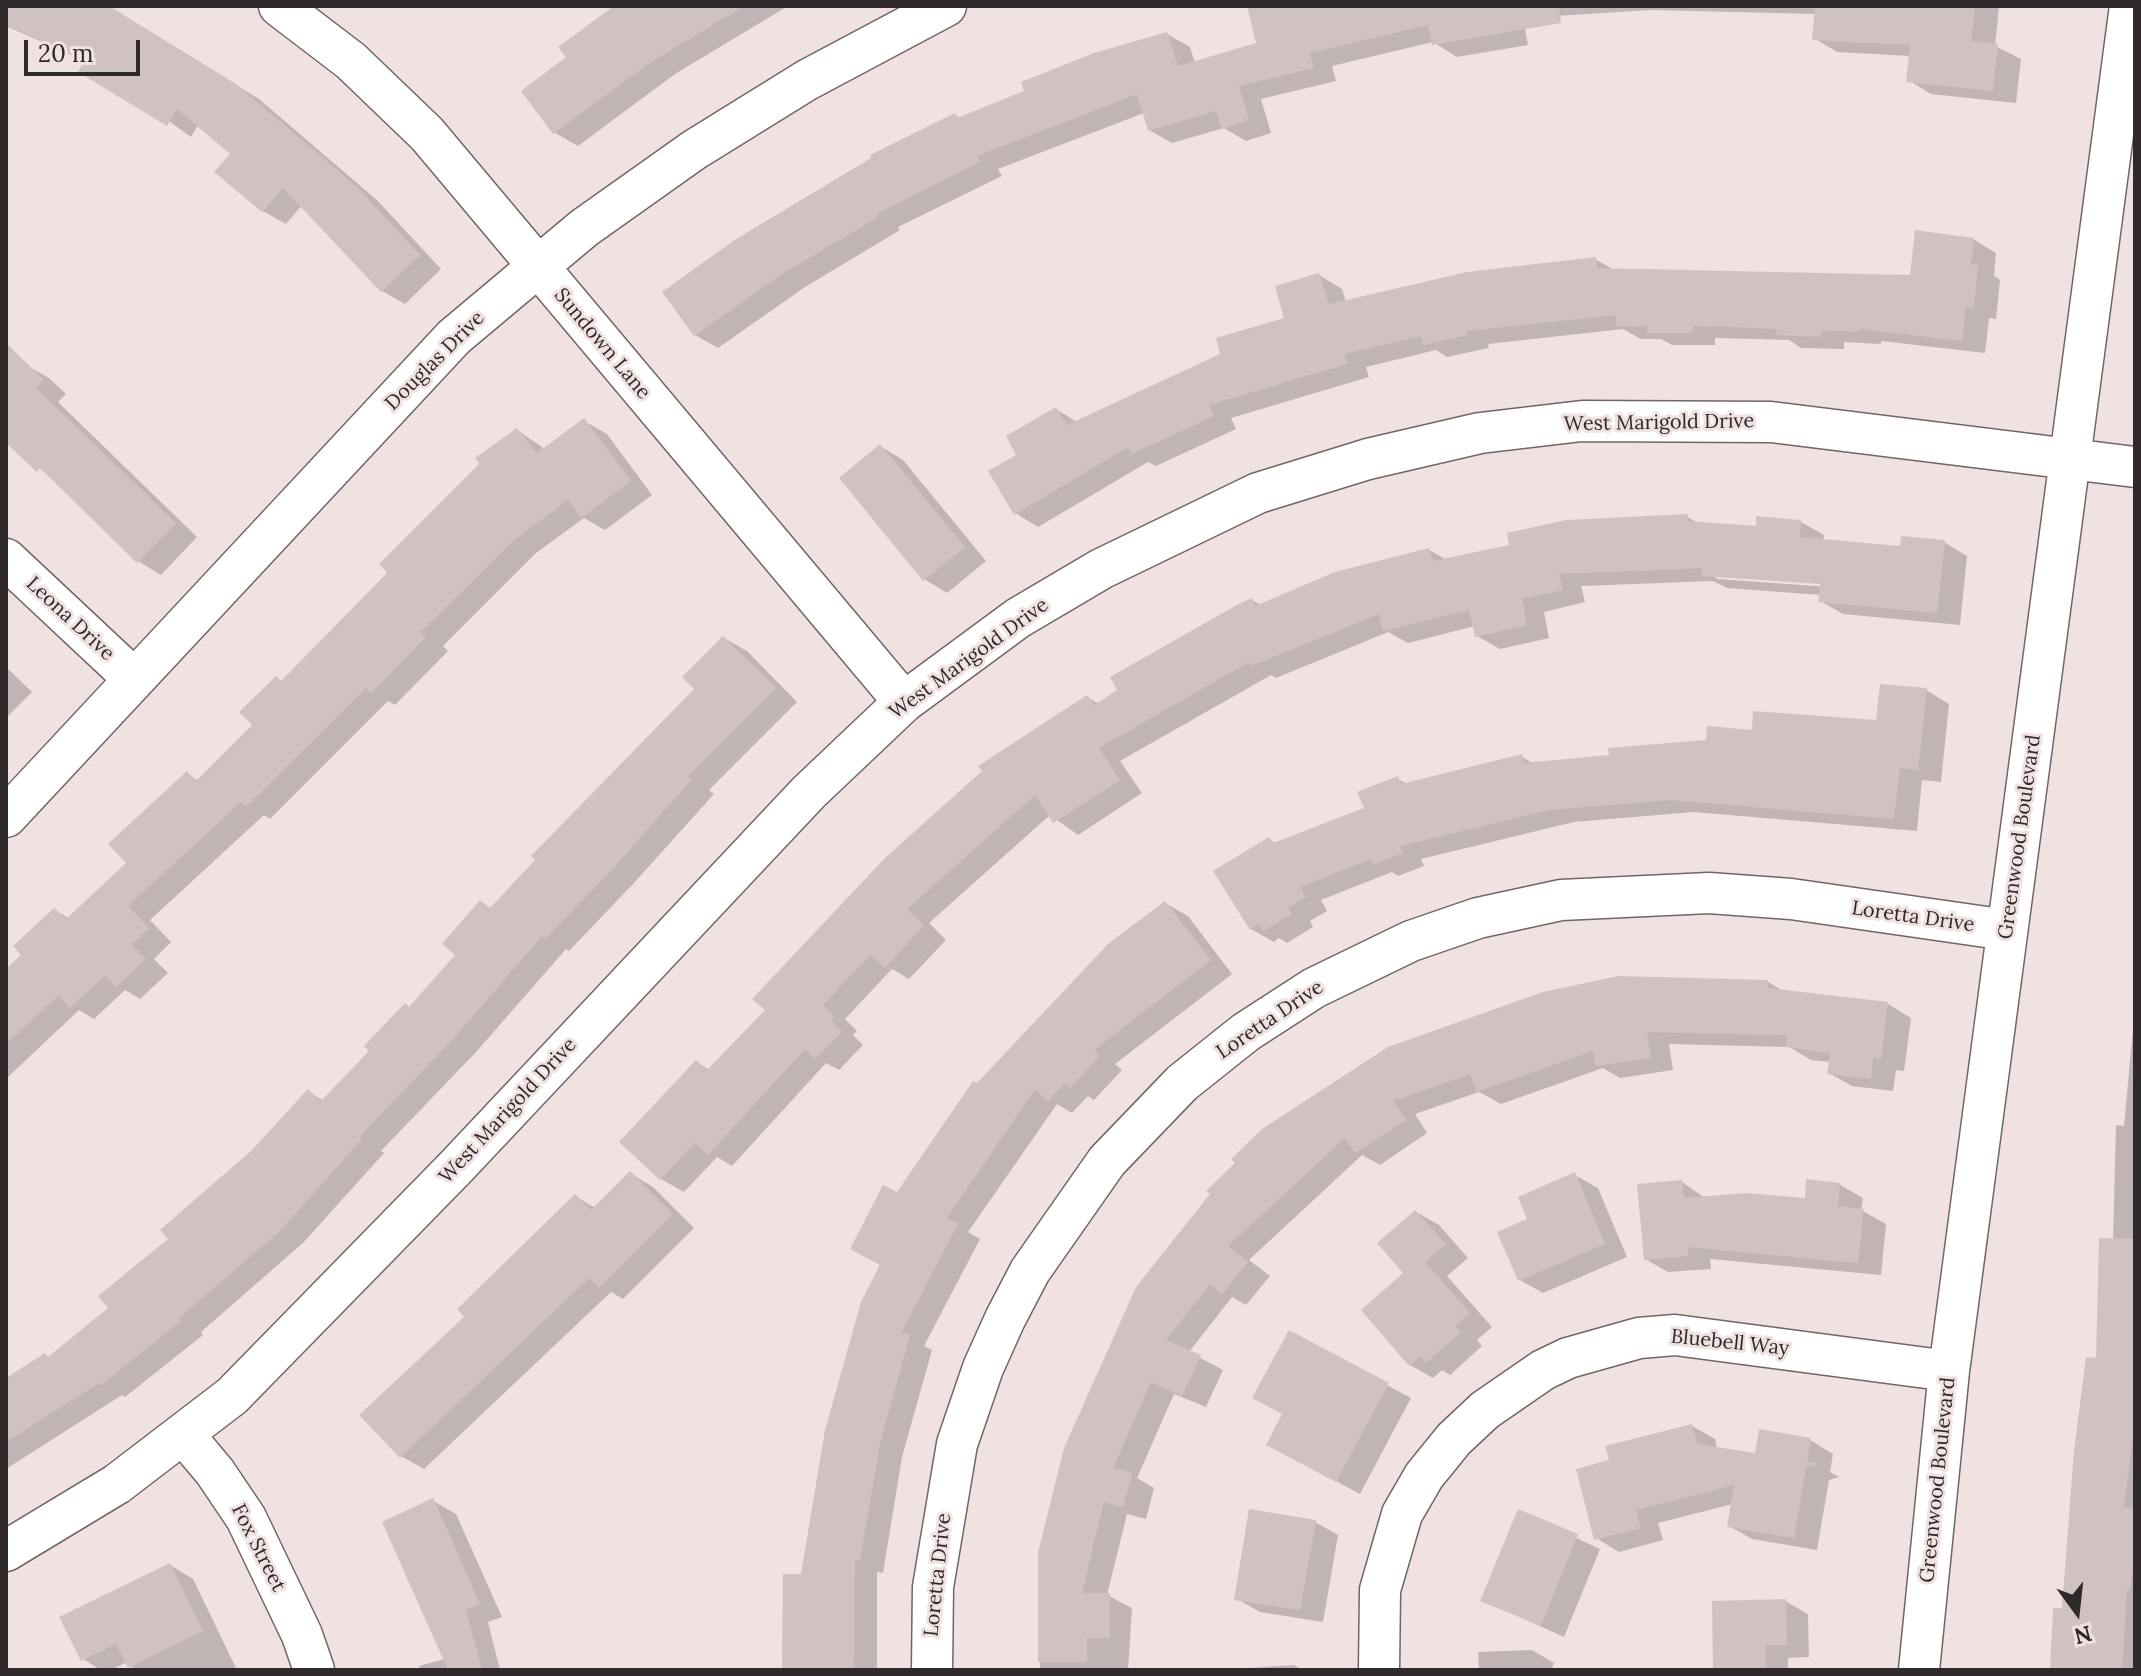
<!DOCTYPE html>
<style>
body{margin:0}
#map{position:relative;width:2141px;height:1676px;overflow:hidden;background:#f1e2e2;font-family:Lora,serif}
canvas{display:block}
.frame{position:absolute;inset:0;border:8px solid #2f2929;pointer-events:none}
.north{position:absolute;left:2037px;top:1572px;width:80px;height:80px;-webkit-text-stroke:6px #f1e2e2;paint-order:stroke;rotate:165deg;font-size:22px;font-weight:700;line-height:32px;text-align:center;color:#2f2929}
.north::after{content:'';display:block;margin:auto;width:28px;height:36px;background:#2f2929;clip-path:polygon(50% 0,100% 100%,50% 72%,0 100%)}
.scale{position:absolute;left:24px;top:40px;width:116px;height:36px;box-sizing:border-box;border:4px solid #2f2929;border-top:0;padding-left:10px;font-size:24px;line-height:28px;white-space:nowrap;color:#2f2929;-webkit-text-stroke:6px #f1e2e2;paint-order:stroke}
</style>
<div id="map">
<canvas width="2141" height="1676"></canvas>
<div class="frame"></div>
<div class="north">N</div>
<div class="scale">20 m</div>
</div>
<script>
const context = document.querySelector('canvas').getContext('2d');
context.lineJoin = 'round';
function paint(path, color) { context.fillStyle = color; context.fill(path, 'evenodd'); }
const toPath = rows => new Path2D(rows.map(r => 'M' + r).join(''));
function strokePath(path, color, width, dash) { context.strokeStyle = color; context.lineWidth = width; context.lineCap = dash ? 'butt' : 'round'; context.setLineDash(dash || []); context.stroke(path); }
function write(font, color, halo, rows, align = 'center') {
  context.font = font + ' Lora,serif'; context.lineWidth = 6; context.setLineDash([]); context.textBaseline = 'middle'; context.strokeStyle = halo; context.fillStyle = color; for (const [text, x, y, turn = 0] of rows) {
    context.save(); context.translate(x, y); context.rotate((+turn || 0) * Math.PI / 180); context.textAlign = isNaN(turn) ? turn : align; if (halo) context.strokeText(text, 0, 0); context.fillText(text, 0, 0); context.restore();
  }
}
paint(toPath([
 [6,6,106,6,126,18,259,99,378,201,441,269,405,304,382,291,302,205,286,224,263,211,232,154,198,125,191,137,87,62,6,26],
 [618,6,788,6,675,74,578,146,555,133,568,57],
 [1249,6,1999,6,1995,46,2021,59,2016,103,1931,94,1908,80,1911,56,1837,52,1814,38,1816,14,1651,10,1523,18,1528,45,1457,57,1433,42,1332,66,1336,81,1261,99,1271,133,1246,141,1224,128,1172,143,1149,130,1144,113,998,169,1002,176,898,227,900,230,805,287,718,348,695,335,874,158,955,115,961,119,1167,34,1190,47,1195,63,1258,45],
 [1973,239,1996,253,1994,276,2000,280,1996,319,1989,318,1985,353,1881,341,1881,344,1844,342,1844,349,1801,348,1789,340,1756,339,1715,338,1715,345,1672,345,1661,339,1641,339,1623,329,1488,344,1489,348,1447,357,1436,350,1366,367,1369,377,1231,418,1236,429,1156,466,1148,462,1038,527,1015,513,1019,456,1056,409,1077,422,1223,355,1287,319,1319,275,1342,289,1346,302,1595,259,1616,271,1912,277],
 [6,354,49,378,66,394,58,402,197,537,161,575,138,561,53,479,6,440],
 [584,421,607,434,652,495,605,530,584,518,536,553,443,646,448,651,395,705,388,701,270,819,264,815,150,920,171,942,154,959,168,973,140,999,125,990,94,1019,79,1010,6,1079,6,971,24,955,55,910,70,919,129,863,187,774,199,781,255,725,276,678,283,682,390,573,517,430,545,449],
 [880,446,903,460,986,561,947,593,924,579],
 [1687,517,1700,524,1758,528,1801,522,1824,535,1823,541,1902,548,1944,542,1967,556,1960,625,1843,614,1820,601,1821,595,1727,588,1713,581,1581,586,1585,602,1544,612,1549,638,1500,649,1477,636,1475,626,1408,643,1388,632,1276,678,1271,675,1120,761,1142,793,1078,835,1050,815,929,923,946,940,909,979,892,969,845,1019,857,1031,853,1035,863,1045,839,1070,826,1063,732,1166,717,1157,684,1192,661,1179,696,1062,710,1070,1087,697,1099,704,1252,600,1261,605,1429,550,1447,560],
 [1713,575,1830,583,1830,587,1717,579],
 [724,638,747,651,797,702,709,790,714,794,633,884,569,951,566,949,477,1051,381,1151,384,1153,304,1242,201,1332,203,1335,125,1397,122,1395,6,1469,6,1381,45,1355,50,1358,111,1308,309,1092,324,1101,457,955,481,902,492,909,697,689],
 [6,667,32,692,6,718],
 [1926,690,1949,704,1941,782,1922,780,1917,831,1694,812,1574,822,1421,859,1424,866,1398,876,1392,872,1321,900,1327,911,1310,921,1313,927,1287,943,1279,938,1274,942,1251,929,1269,839,1277,844,1366,809,1398,779,1407,784,1522,757,1534,764,1611,757,1753,732,1878,722],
 [1165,903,1188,916,1232,974,1115,1064,1122,1070,1094,1100,1088,1096,1072,1113,1057,1104,968,1232,980,1239,924,1346,932,1350,902,1457,883,1573,877,1572,877,1670,784,1670,802,1576,897,1195,977,1086],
 [1768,982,1785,992,1888,1004,1911,1018,1904,1071,1896,1070,1893,1091,1852,1086,1829,1073,1831,1062,1811,1060,1789,1047,1669,1044,1673,1070,1620,1078,1603,1068,1501,1104,1479,1092,1415,1114,1427,1133,1380,1165,1362,1155,1249,1260,1270,1276,1246,1305,1232,1297,1189,1352,1223,1370,1206,1407,1174,1394,1137,1478,1154,1488,1146,1519,1127,1514,1107,1595,1132,1608,1128,1670,1040,1670,1040,1554,1237,1164,1264,1131],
 [2135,1006,2135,1670,2053,1670,2113,1240,2116,1125,2124,1126],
 [630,1173,653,1187,694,1228,623,1299,611,1292,424,1469,401,1456,467,1317,575,1196,595,1208],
 [1575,1175,1598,1188,1627,1257,1543,1293,1520,1280,1530,1220],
 [1682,1182,1705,1198,1806,1200,1840,1185,1863,1198,1861,1210,1886,1224,1881,1275,1710,1259,1711,1269,1668,1272,1645,1259],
 [1416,1212,1439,1225,1468,1258,1447,1276,1492,1327,1477,1340,1482,1346,1450,1375,1442,1370,1433,1378,1410,1365,1406,1273],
 [1289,1332,1411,1398,1360,1494,1291,1457,1284,1414],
 [1692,1426,1715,1439,1717,1449,1757,1456,1810,1440,1833,1454,1830,1472,1839,1477,1829,1480,1817,1550,1752,1539,1729,1526,1733,1504,1658,1523,1663,1540,1619,1552,1596,1538,1611,1462],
 [433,1501,456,1514,502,1617,488,1622,500,1670,420,1670,419,1666,445,1659],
 [1519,1511,1600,1549,1564,1637,1482,1600],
 [1315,1522,1338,1535,1323,1622,1260,1612,1237,1599],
 [170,1565,193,1579,237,1670,135,1670,127,1662,111,1670,101,1670,83,1659],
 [1785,1601,1808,1614,1809,1657,1788,1658,1788,1670,1715,1670],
 [1532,1650,1554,1663,1551,1670,1479,1670,1478,1652],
 [1294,1665,1303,1670,1249,1670,1249,1668]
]), '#0003');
paint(toPath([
 [6,6,109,6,236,84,355,185,420,255,381,292,283,188,262,212,214,172,230,154,177,109,167,126,78,72,85,60,6,25],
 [614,6,744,6,651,62,553,134,521,91,566,57,558,47],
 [1247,6,1559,6,1561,23,1432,45,1428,25,1310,53,1314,68,1239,86,1249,120,1222,129,1216,111,1148,131,1137,94,977,156,980,162,877,214,878,217,782,274,694,336,662,292,736,239,871,158,870,155,955,113,957,118,1024,91,1021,82,1094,53,1167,32,1178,66,1256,43],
 [1815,6,1975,6,1971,41,1998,44,1993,91,1906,82,1910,45,1812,40],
 [1915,230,1974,238,1971,264,1978,265,1974,308,1966,306,1962,341,1859,329,1859,332,1822,330,1821,337,1776,335,1777,329,1731,327,1693,326,1692,333,1647,333,1647,326,1616,327,1616,315,1466,331,1467,335,1423,345,1421,336,1344,354,1347,364,1209,405,1214,416,1132,454,1128,447,1014,515,988,471,1016,455,1006,436,1056,407,1067,425,1220,354,1216,338,1284,318,1275,286,1319,273,1329,304,1467,272,1596,257,1597,268,1910,275],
 [6,343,44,380,36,388,176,523,137,563,40,468,37,472,6,443],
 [584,418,631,481,581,518,568,500,513,541,421,632,426,637,371,693,366,688,246,807,241,802,128,906,149,928,132,945,146,959,116,987,105,975,70,1008,59,995,6,1044,6,969,21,955,13,946,54,908,66,919,126,863,108,844,187,771,196,781,252,725,239,712,276,676,281,681,387,573,379,564,479,464,475,458,517,428,537,453],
 [880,444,965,547,923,581,839,478],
 [1688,514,1688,521,1756,526,1756,516,1801,520,1800,537,1900,546,1901,536,1945,540,1937,613,1818,602,1820,584,1702,576,1702,568,1559,574,1563,590,1522,599,1527,625,1475,637,1469,610,1383,631,1379,614,1251,666,1249,662,1099,748,1120,780,1053,823,1035,795,907,909,924,925,885,968,870,955,823,1005,835,1017,831,1021,842,1031,815,1059,805,1049,708,1155,695,1143,660,1180,619,1142,696,1060,707,1070,765,1010,752,999,885,858,982,771,978,766,1087,695,1095,705,1117,690,1110,677,1237,605,1252,598,1255,606,1335,572,1429,548,1433,561,1509,545,1507,533,1566,520],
 [723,636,776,688,688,776,692,779,610,872,545,939,542,936,454,1038,360,1136,362,1139,281,1230,179,1318,181,1321,101,1385,99,1383,6,1442,6,1378,45,1353,48,1357,108,1308,98,1296,168,1239,160,1230,252,1150,308,1089,321,1101,369,1051,364,1046,405,1003,409,1007,455,955,442,944,480,900,490,908,535,860,531,856,694,689,682,677],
 [1880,684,1927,688,1918,770,1900,768,1894,819,1670,800,1549,810,1400,846,1403,853,1374,864,1371,859,1300,887,1306,897,1288,908,1292,914,1263,931,1258,924,1250,930,1213,871,1269,837,1273,843,1364,808,1357,792,1398,776,1401,784,1522,754,1524,763,1609,755,1608,748,1706,740,1707,726,1752,730,1753,711,1876,720],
 [1165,901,1211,960,1094,1050,1100,1056,1070,1088,1065,1083,1048,1101,1035,1089,947,1218,958,1224,901,1333,910,1335,880,1443,860,1561,855,1560,854,1670,782,1670,783,1574,801,1574,825,1430,861,1302,880,1265,850,1249,883,1185,897,1192,973,1081,977,1083,1109,943],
 [1618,976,1768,980,1768,988,1888,1002,1881,1059,1873,1058,1871,1079,1827,1074,1830,1053,1786,1047,1787,1035,1647,1032,1651,1058,1596,1066,1593,1051,1476,1092,1470,1074,1393,1101,1406,1120,1355,1153,1345,1138,1228,1246,1248,1262,1222,1294,1210,1284,1166,1340,1201,1355,1182,1396,1151,1382,1113,1468,1132,1473,1123,1507,1104,1502,1082,1593,1110,1593,1110,1638,1087,1638,1087,1662,1038,1662,1038,1553,1064,1448,1136,1287,1210,1194,1206,1191,1235,1163,1231,1159,1262,1129,1388,1047,1543,992],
 [630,1171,673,1214,599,1288,589,1278,400,1458,359,1415,464,1317,457,1309,575,1194,591,1210],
 [1575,1172,1605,1244,1518,1281,1497,1232,1527,1219,1518,1197],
 [1806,1179,1840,1183,1838,1206,1864,1209,1858,1263,1688,1247,1688,1256,1644,1260,1637,1184,1682,1180,1684,1198,1747,1193,1805,1198],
 [1415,1210,1446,1244,1425,1262,1470,1313,1455,1326,1461,1332,1426,1363,1421,1356,1409,1366,1361,1310,1403,1273,1377,1243],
 [2099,1238,2135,1239,2135,1419,2124,1507,2135,1508,2135,1551,2130,1590,2127,1589,2122,1670,2050,1670,2053,1608,2062,1608,2074,1451,2086,1357,2096,1358],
 [1289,1330,1389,1383,1336,1482,1266,1445,1282,1414,1252,1398],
 [1692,1424,1697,1444,1755,1453,1759,1429,1811,1438,1807,1462,1820,1464,1806,1467,1794,1538,1727,1527,1734,1485,1636,1510,1641,1528,1594,1540,1576,1469,1609,1460,1605,1446],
 [433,1498,480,1604,466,1610,482,1670,448,1670,382,1522],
 [1249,1509,1316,1520,1300,1610,1234,1600],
 [1518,1509,1578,1534,1541,1626,1480,1601],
 [170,1563,203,1631,128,1668,116,1644,81,1661,59,1617],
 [1786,1599,1787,1645,1766,1645,1766,1670,1713,1670,1712,1601]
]), '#d1c2c2');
const minor = toPath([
 [279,6,351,61,427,134,904,702],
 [6,559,133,678],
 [6,817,454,337,584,228,694,150,807,80,946,6],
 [184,1435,215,1472,246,1518,302,1635,314,1670],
 [6,1551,117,1484,232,1396,456,1167,809,792,904,702,1018,618,1101,569,1258,493,1368,459,1480,433,1582,421,1771,422,2135,467],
 [932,1670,933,1587,957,1444,983,1368,1005,1319,1030,1271,1107,1161,1182,1083,1246,1032,1314,988,1411,941,1478,918,1561,900,1709,893,1791,899,2007,930],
 [1379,1670,1380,1590,1402,1514,1424,1476,1454,1439,1485,1410,1543,1370,1568,1358,1639,1338,1675,1335,1949,1371],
 [1919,1670,1949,1371,2130,6]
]);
strokePath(minor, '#726565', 43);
strokePath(minor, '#fff', 40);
write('20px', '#2f2929', '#f1e2e2', [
 ["Sundown Lane",602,344,50],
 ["Douglas Drive",435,361,-45],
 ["West Marigold Drive",1659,423,-1],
 ["Leona Drive",70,619,43],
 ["West Marigold Drive",969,659,-36],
 ["Greenwood Boulevard",2020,837,-82],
 ["Loretta Drive",1913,917,8],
 ["Loretta Drive",1270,1020,-34],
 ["West Marigold Drive",508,1111,-47],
 ["Bluebell Way",1730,1343,6],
 ["Greenwood Boulevard",1938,1480,-84],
 ["Fox Street",258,1548,63],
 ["Loretta Drive",938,1575,-84]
]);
</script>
